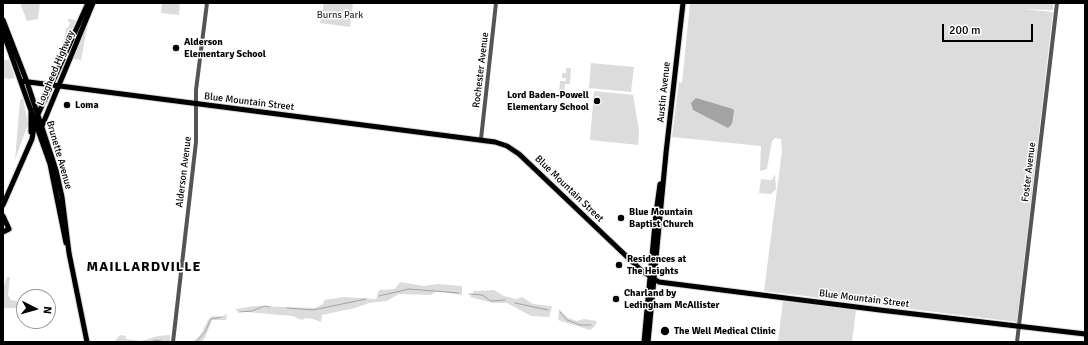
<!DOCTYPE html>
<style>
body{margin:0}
#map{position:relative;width:1088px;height:345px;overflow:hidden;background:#fff;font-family:Signika,sans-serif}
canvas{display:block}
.frame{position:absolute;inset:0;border:4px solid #000;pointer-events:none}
.north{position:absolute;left:16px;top:289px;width:40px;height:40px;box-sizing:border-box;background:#fff;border:1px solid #999;border-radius:50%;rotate:96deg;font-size:11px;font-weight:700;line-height:16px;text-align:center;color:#000}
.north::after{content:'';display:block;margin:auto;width:14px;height:18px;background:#000;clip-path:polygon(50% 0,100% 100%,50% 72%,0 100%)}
.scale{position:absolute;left:942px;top:24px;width:91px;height:18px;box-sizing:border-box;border:2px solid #000;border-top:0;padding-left:5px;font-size:12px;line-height:14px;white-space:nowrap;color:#000;-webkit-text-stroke:3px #fff;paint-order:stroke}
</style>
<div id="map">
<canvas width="1088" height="345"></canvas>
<div class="frame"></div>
<div class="north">N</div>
<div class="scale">200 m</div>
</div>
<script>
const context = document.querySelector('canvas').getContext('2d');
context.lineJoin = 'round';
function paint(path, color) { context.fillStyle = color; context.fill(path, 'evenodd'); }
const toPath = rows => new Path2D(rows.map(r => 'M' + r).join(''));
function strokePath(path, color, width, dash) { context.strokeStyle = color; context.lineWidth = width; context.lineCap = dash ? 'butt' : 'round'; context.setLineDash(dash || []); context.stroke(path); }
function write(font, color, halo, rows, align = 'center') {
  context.font = font + ' Signika,sans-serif'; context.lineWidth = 3; context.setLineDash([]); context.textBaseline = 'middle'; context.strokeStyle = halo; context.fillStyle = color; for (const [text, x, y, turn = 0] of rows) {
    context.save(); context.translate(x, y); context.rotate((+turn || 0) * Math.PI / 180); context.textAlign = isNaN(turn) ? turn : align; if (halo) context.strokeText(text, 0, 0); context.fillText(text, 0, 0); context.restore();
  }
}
paint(toPath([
 [20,3,40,3,38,19,27,21],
 [162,3,180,3,179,15,161,13],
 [324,3,353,3,350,27,320,23],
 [690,3,1053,3,1053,10,1023,9,1053,12,1017,322,764,291,782,151,781,139,775,138,772,141,767,169,760,171,761,146,672,137,679,82,682,83],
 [67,19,76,20,67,42,63,44,62,42,65,37,66,28,68,28,70,23],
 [88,23,81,60,73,59,86,27],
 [3,60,9,60,15,78,10,79,3,78],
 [591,63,634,67,631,92,589,88],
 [566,68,571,68,570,84,565,84,564,94,559,94,560,81,566,81,566,78,562,78,562,73,566,73],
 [594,91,633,95,639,131,638,145,590,140],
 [23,98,28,124,15,160,20,100],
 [775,174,776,189,771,194,759,193,761,179,772,180],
 [7,277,10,277,8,295,11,300,17,301,17,308,3,308,3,289],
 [400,282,424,286,438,284,462,286,462,295,436,291,431,295,399,294,387,301,369,303,355,308,322,315,321,322,313,319,305,318,302,320,292,316,236,311,236,309,255,306,315,308,323,304,324,300,344,297,376,299,379,290,395,289],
 [494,290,504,296,516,299,522,297,533,304,550,306,552,307,549,317,531,316,507,303,493,303,470,297,474,291],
 [783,301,856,310,852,342,778,342],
 [559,309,568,318,577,321,584,319,597,321,595,326,590,330,558,320],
 [227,314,226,320,212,320,205,338,201,342,193,342,201,334,208,320,212,316,221,317],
 [120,335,126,336,126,339,141,341,158,336,170,335,170,341,182,342,114,342]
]), '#dcdcdc');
paint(toPath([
 [696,98,733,109,734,111,732,124,728,128,693,110,691,103]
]), '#a3a3a3');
strokePath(toPath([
 [469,294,482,295,491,301,505,300],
 [379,296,409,289,459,293],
 [515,303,548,310],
 [287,308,313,310,366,299],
 [239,312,252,311,264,306,270,307],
 [560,312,567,320,580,325,591,325],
 [151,342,155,340,166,342],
 [196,342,205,332,211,319,222,317]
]), '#a3a3a3', 1);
const major = toPath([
 [3,20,27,82,56,170,62,197,69,253,87,342],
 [3,32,50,164,66,243],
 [21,81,495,142,507,146,519,154,642,271,659,282,880,310,1085,334],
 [31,110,31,132],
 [42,126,93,3],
 [3,205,32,139,35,121,88,3],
 [3,216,9,229,3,232],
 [644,342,656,213,660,184,663,183],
 [648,342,666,153,683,3]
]);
strokePath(major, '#dbdbdb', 7);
strokePath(toPath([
 [481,139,496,3],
 [173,342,196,142,196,90,207,3],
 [1017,342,1057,3]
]), '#555', 4);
strokePath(major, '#000', 5);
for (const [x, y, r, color] of [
 [176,48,4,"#000"],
 [597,101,4,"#000"],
 [67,105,4,"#000"],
 [621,218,4,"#000"],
 [619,265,4,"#000"],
 [616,299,4,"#000"],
 [665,331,5,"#000"]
]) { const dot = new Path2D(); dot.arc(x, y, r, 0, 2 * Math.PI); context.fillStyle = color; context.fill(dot); strokePath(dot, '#fff', 1.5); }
write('10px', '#333', '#fff', [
 ["Burns Park",340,15]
]);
write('bold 10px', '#000', '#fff', [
 ["Alderson",184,42],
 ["Elementary School",184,54],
 ["Lord Baden-Powell",589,95,"right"],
 ["Elementary School",589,107,"right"],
 ["Loma",75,105],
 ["Blue Mountain",629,212],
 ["Baptist Church",629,224],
 ["Residences at",627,259],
 ["The Heights",627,271],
 ["Charland by",624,293],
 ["Ledingham McAllister",624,305],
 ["The Well Medical Clinic",674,331]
], 'left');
write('10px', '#000', '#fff', [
 ["Lougheed Highway",56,68,-67],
 ["Rochester Avenue",481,70,-83],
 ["Austin Avenue",664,92,-84],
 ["Blue Mountain Street",249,102,7],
 ["Brunette Avenue",59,155,74],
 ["Alderson Avenue",184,172,-83],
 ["Foster Avenue",1029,172,-83],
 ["Blue Mountain Street",569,189,44],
 ["Blue Mountain Street",864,299,7]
]);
context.letterSpacing = '1px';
write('bold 14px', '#000', '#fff', [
 ["MAILLARDVILLE",144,267]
]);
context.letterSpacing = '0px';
</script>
